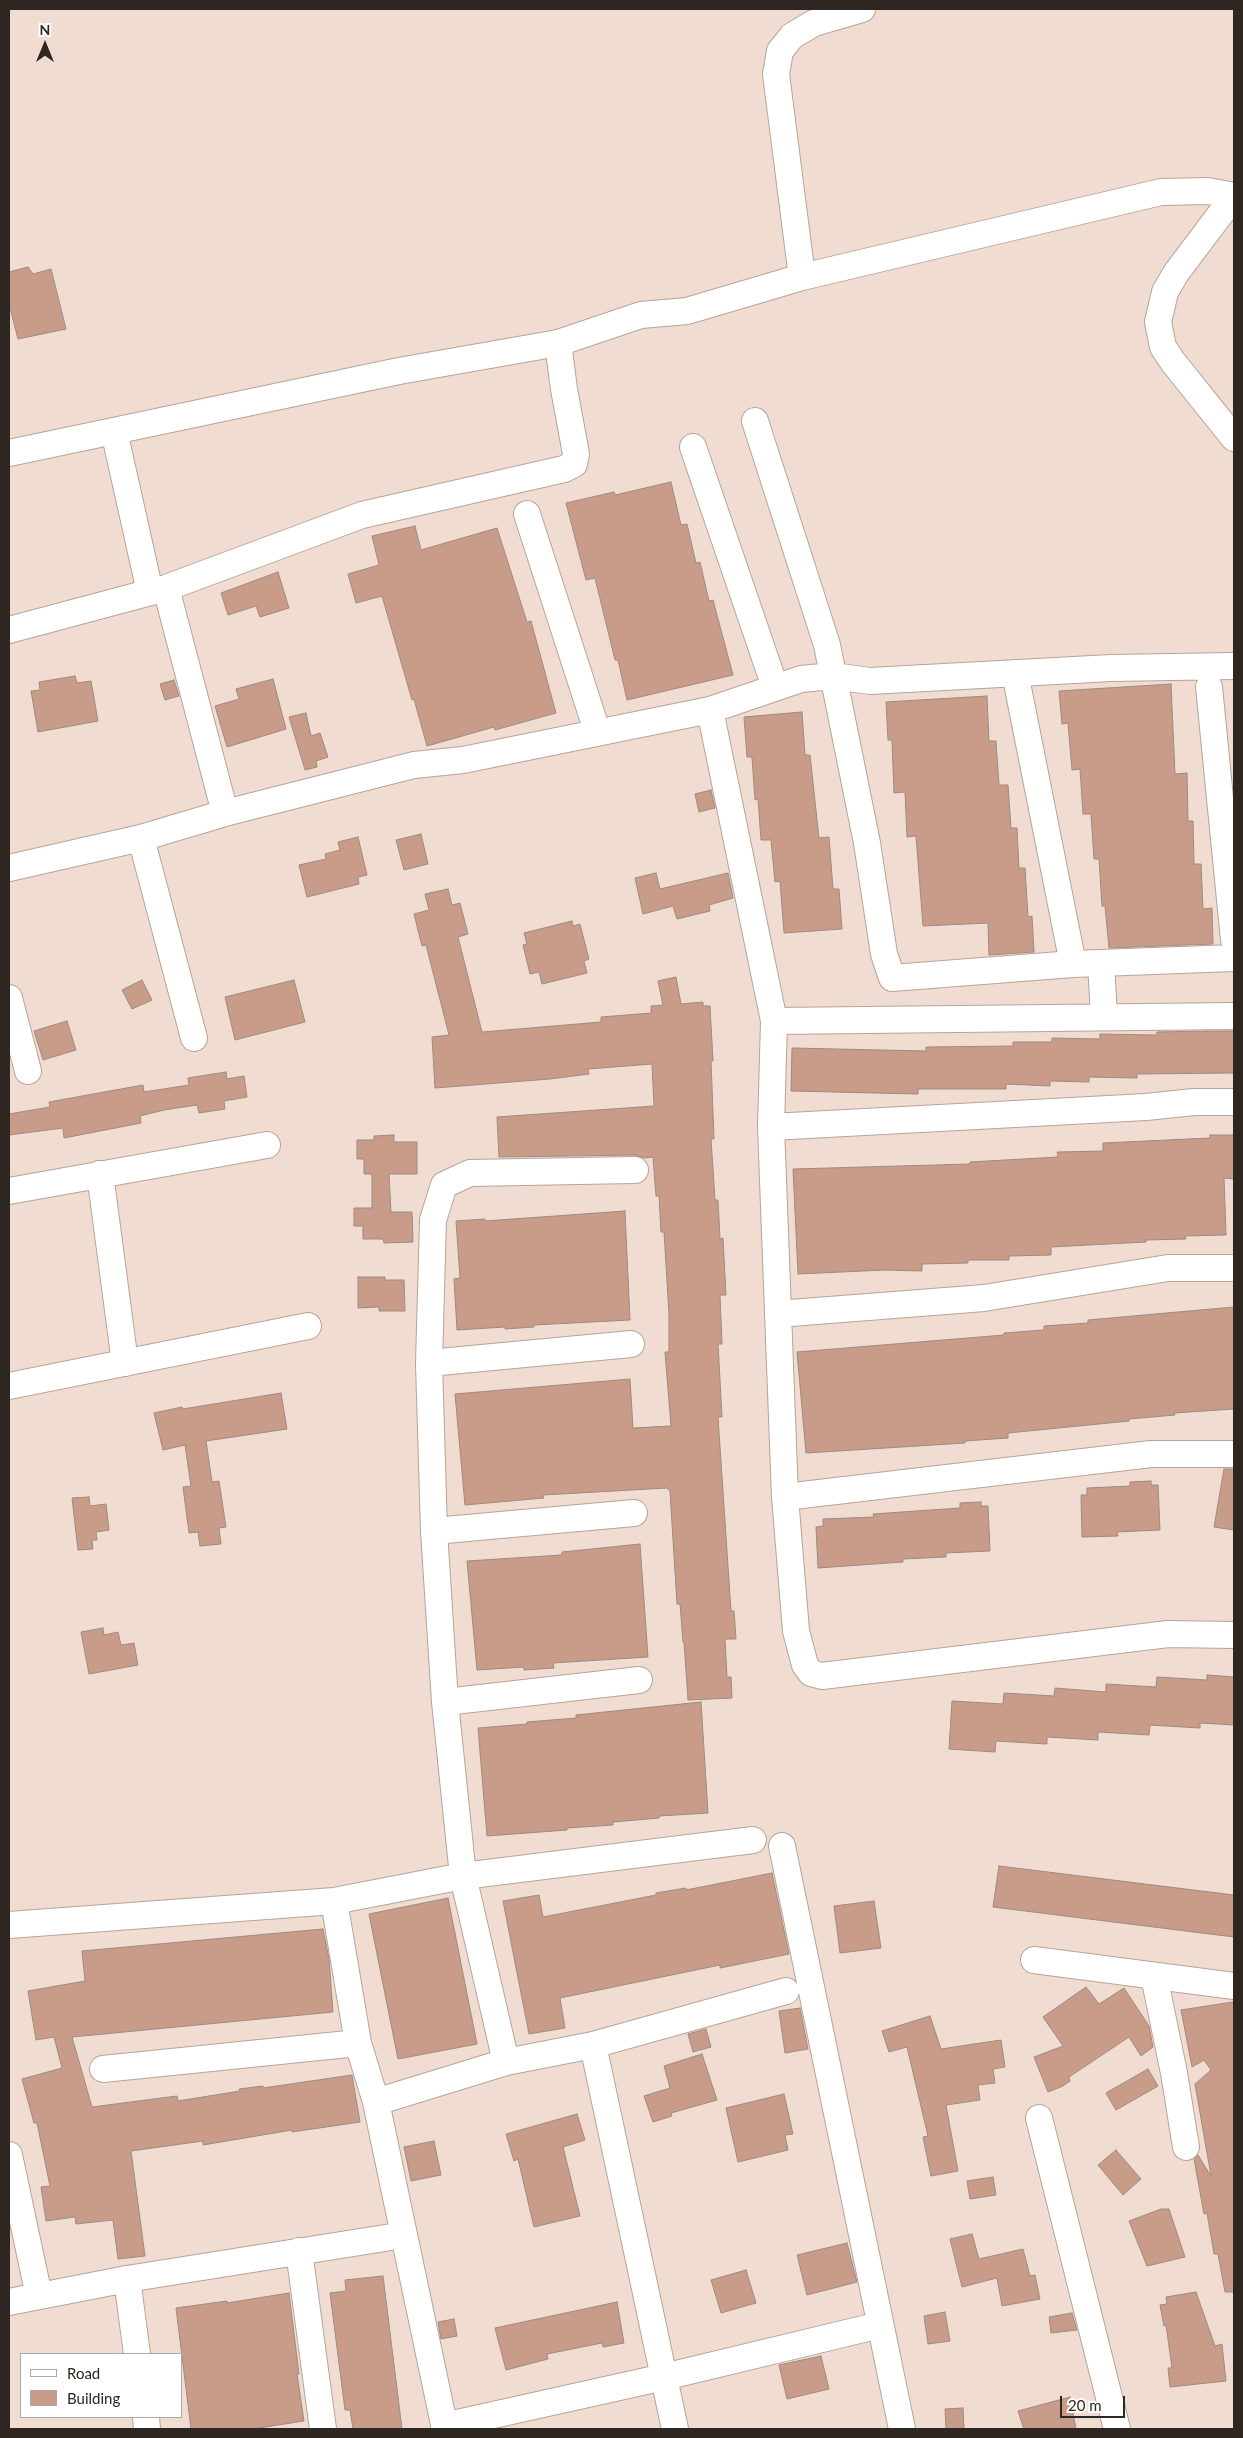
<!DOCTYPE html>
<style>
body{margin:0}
#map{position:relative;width:1243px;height:2438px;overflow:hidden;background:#f1dcd1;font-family:Lato,sans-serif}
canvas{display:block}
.frame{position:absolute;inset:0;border:10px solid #2d2621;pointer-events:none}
.legend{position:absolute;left:20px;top:2353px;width:162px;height:65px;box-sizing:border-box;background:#fff;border:1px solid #aba8a6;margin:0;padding:6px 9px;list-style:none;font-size:15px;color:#2d2621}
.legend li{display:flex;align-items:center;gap:10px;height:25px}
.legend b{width:25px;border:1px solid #aba8a6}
.north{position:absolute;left:20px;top:20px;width:50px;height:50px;-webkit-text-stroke:4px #fff;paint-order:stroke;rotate:0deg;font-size:14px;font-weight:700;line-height:20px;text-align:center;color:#2d2621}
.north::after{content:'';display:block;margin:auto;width:18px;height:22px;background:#2d2621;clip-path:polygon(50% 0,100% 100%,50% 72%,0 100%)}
.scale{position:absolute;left:1060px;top:2396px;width:65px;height:22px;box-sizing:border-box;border:2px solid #2d2621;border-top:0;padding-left:6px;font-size:15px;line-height:18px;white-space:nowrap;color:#2d2621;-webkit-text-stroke:4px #fff;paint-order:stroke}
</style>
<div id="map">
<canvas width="1243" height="2438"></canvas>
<div class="frame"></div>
<ul class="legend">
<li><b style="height:6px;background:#fff"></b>Road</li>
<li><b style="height:14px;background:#c89c88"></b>Building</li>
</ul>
<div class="north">N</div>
<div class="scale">20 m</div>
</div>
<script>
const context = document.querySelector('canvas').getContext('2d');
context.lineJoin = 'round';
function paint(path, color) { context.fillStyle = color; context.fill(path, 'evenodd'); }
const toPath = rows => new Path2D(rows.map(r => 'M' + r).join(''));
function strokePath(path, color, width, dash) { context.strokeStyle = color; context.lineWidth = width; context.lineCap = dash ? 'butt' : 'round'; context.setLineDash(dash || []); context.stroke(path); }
const building = toPath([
 [28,267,33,274,51,269,66,329,18,339,9,304,9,272,28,267],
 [671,482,681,525,687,524,696,563,700,562,709,601,713,600,733,675,627,700,618,660,615,660,595,578,586,580,566,503,614,492,615,495,671,482],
 [415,526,421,550,497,528,527,622,531,621,556,713,495,730,494,727,427,746,414,699,412,700,382,596,356,603,348,574,379,565,372,536,415,526],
 [278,572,289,608,260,617,256,606,228,615,221,593,278,572],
 [75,676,77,683,91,681,98,721,38,732,31,691,40,690,39,682,75,676],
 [273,679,286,729,227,747,215,706,239,699,236,689,273,679],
 [174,680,179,696,165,700,160,684,174,680],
 [1171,684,1175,774,1187,773,1188,821,1193,821,1194,864,1201,864,1203,909,1212,908,1213,944,1109,948,1105,906,1102,906,1099,859,1094,859,1091,814,1083,814,1080,769,1072,770,1068,723,1062,724,1059,691,1171,684],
 [987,696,989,741,996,741,999,785,1008,785,1011,828,1017,828,1019,868,1025,868,1028,917,1032,916,1034,952,989,955,988,923,923,926,916,836,907,837,905,792,894,793,892,740,888,740,886,702,987,696],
 [802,712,805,755,810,755,819,838,829,837,833,889,839,889,842,929,784,933,780,881,775,882,771,840,761,840,758,799,755,800,752,757,747,757,744,717,802,712],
 [306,713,311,736,320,733,328,757,316,761,317,767,305,770,289,717,306,713],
 [711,790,715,808,699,812,695,794,711,790],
 [421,834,428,864,404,870,396,840,421,834],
 [358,837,367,875,358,877,359,884,307,897,299,865,326,859,325,854,340,850,338,842,358,837],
 [656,873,660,889,728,873,733,898,709,905,710,911,677,919,673,906,643,914,635,878,656,873],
 [448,889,452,905,460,903,468,934,458,937,482,1032,601,1022,601,1017,651,1013,651,1006,663,1005,658,981,676,977,681,1004,703,1002,703,1006,710,1006,713,1061,711,1061,714,1139,711,1139,715,1200,718,1200,720,1239,723,1238,726,1295,720,1295,722,1344,718,1344,722,1417,718,1417,731,1611,734,1611,736,1639,725,1639,727,1677,731,1677,732,1698,688,1700,684,1642,683,1642,680,1604,677,1604,670,1491,667,1488,543,1495,544,1498,465,1505,455,1394,630,1379,633,1428,671,1426,665,1352,669,1352,669,1314,664,1232,661,1232,659,1196,656,1196,653,1157,644,1158,635,1155,499,1157,497,1117,654,1106,652,1064,588,1069,589,1074,550,1079,435,1088,432,1037,449,1035,426,945,422,946,414,914,429,910,425,894,448,889],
 [572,921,573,926,580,924,589,959,584,961,587,973,542,984,539,972,530,974,523,945,527,944,524,933,572,921],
 [142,980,152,1000,132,1009,122,990,142,980],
 [294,980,305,1022,235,1040,225,997,294,980],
 [67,1021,76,1050,43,1060,34,1031,67,1021],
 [1208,1031,1234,1031,1234,1073,1137,1074,1137,1078,1089,1077,1089,1082,1050,1081,1050,1086,1006,1084,1006,1089,918,1089,918,1094,791,1091,792,1048,926,1051,926,1047,1013,1046,1013,1042,1052,1042,1052,1038,1100,1039,1100,1034,1156,1035,1157,1032,1208,1031],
 [226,1072,227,1079,244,1076,247,1097,224,1101,225,1109,199,1113,197,1105,164,1110,140,1116,141,1123,64,1138,63,1128,9,1135,9,1114,50,1107,49,1102,143,1085,144,1092,189,1085,188,1078,226,1072],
 [394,1135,394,1142,417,1142,417,1174,389,1174,391,1212,412,1212,413,1242,384,1243,383,1239,363,1239,363,1226,354,1226,354,1208,372,1208,372,1174,364,1174,364,1159,357,1159,357,1140,374,1140,374,1136,394,1135],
 [1210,1135,1234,1135,1234,1179,1224,1178,1226,1235,1185,1236,1186,1239,1146,1240,1146,1242,1051,1247,1051,1255,1009,1256,1009,1260,968,1260,968,1263,922,1264,922,1271,885,1270,798,1274,793,1169,970,1164,970,1162,1058,1157,1057,1152,1103,1151,1103,1143,1210,1138,1210,1135],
 [625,1211,630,1320,534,1325,534,1327,505,1329,505,1327,457,1330,454,1279,460,1278,456,1221,485,1219,485,1221,625,1211],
 [358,1277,385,1277,385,1280,404,1280,405,1311,379,1311,379,1307,358,1308,358,1277],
 [1234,1307,1234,1409,1174,1413,1175,1415,1129,1419,1129,1421,1008,1433,1008,1438,965,1441,965,1443,806,1453,797,1352,1004,1335,1004,1333,1044,1330,1044,1326,1088,1323,1088,1320,1234,1307],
 [281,1393,287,1429,206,1441,212,1482,219,1481,226,1527,219,1528,221,1544,200,1546,198,1532,189,1533,183,1487,191,1486,185,1445,163,1450,154,1413,182,1407,183,1409,281,1393],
 [1224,1469,1234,1469,1234,1530,1214,1527,1224,1469],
 [1151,1481,1151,1485,1158,1485,1160,1530,1117,1532,1118,1536,1082,1537,1081,1495,1087,1495,1087,1488,1130,1486,1130,1482,1151,1481],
 [89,1497,90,1506,106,1504,109,1530,96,1532,97,1540,92,1540,93,1549,78,1550,72,1498,89,1497],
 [981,1502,981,1506,988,1506,990,1551,946,1553,946,1557,903,1559,903,1562,818,1568,816,1527,823,1526,823,1519,874,1517,873,1514,960,1508,960,1503,981,1502],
 [640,1544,648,1657,553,1663,554,1668,524,1670,524,1667,477,1670,467,1561,562,1555,562,1552,640,1544],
 [103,1628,104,1635,118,1632,121,1645,134,1643,138,1665,89,1674,81,1632,103,1628],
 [1207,1675,1234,1677,1234,1725,1200,1723,1200,1728,1150,1725,1149,1735,1098,1732,1098,1740,1047,1737,1047,1744,996,1741,995,1752,949,1749,952,1701,1003,1704,1004,1693,1054,1696,1055,1688,1106,1692,1106,1684,1156,1687,1157,1677,1207,1680,1207,1675],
 [701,1702,708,1813,659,1816,659,1818,613,1822,613,1825,567,1828,567,1830,487,1836,478,1728,527,1724,527,1722,576,1718,576,1715,701,1702],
 [999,1866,1234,1895,1234,1937,993,1907,999,1866],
 [772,1873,789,1954,720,1968,720,1965,560,1998,565,2028,529,2034,503,1901,539,1895,543,1917,656,1895,656,1893,686,1888,686,1890,772,1873],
 [448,1898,477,2044,398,2059,369,1914,448,1898],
 [874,1901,881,1948,840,1953,834,1906,874,1901],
 [323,1929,329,1959,333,2012,72,2037,92,2107,177,2096,178,2101,240,2091,239,2089,263,2086,263,2088,352,2075,360,2122,292,2132,292,2130,203,2145,203,2141,131,2151,145,2256,118,2259,113,2220,76,2224,75,2217,46,2221,41,2187,50,2186,37,2123,34,2123,22,2079,62,2068,54,2037,36,2040,28,1991,85,1981,82,1951,323,1929],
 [1086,1987,1099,2004,1124,1988,1149,2026,1153,2047,1141,2056,1129,2037,1069,2077,1070,2081,1063,2086,1048,2092,1034,2057,1063,2046,1043,2017,1086,1987],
 [1233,2002,1234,2004,1234,2292,1225,2292,1218,2254,1214,2254,1207,2213,1204,2214,1194,2159,1198,2155,1211,2176,1195,2084,1211,2070,1204,2060,1192,2067,1181,2010,1233,2002],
 [800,2008,808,2049,785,2053,779,2011,800,2008],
 [930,2016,941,2049,1001,2040,1005,2067,993,2069,995,2083,978,2085,980,2100,946,2105,958,2171,931,2176,923,2137,928,2136,907,2047,889,2052,882,2031,930,2016],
 [706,2029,711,2047,693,2052,688,2034,706,2029],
 [702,2054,717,2100,671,2113,672,2116,653,2122,644,2096,670,2088,664,2066,702,2054],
 [1148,2069,1158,2086,1116,2110,1106,2093,1148,2069],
 [784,2094,793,2134,785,2135,788,2150,738,2162,726,2108,784,2094],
 [577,2114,585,2140,563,2147,580,2216,534,2227,518,2159,514,2161,506,2134,577,2114],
 [434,2141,441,2175,411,2181,404,2147,434,2141],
 [1116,2150,1141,2179,1123,2195,1098,2165,1116,2150],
 [993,2177,996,2195,970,2199,967,2181,993,2177],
 [1161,2209,1169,2209,1185,2257,1147,2266,1129,2221,1161,2209],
 [972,2234,979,2259,1023,2249,1030,2276,1035,2275,1040,2299,1002,2306,997,2278,962,2287,950,2239,972,2234],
 [847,2243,857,2282,807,2295,797,2255,847,2243],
 [746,2270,756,2303,721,2313,711,2280,746,2270],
 [383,2276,402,2429,353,2429,350,2410,345,2410,330,2293,346,2291,345,2280,383,2276],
 [1196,2292,1215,2346,1222,2344,1226,2381,1170,2387,1168,2368,1172,2368,1166,2325,1164,2326,1160,2305,1167,2304,1166,2297,1196,2292],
 [289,2293,299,2374,297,2374,304,2421,253,2429,191,2429,176,2308,227,2301,227,2303,289,2293],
 [617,2302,624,2343,603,2347,602,2343,547,2354,548,2359,506,2370,495,2328,617,2302],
 [945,2312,950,2341,928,2344,924,2316,945,2312],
 [1072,2313,1077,2330,1051,2333,1049,2317,1072,2313],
 [454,2319,457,2336,441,2339,438,2322,454,2319],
 [821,2356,829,2389,787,2399,779,2365,821,2356],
 [1070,2397,1076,2429,1024,2429,1018,2411,1070,2397],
 [963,2408,964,2429,946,2429,945,2409,963,2408]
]);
paint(building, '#c89c88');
strokePath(building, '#9e8a81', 1);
const minor = toPath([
 [1234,196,1176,273,1165,292,1158,322,1163,347,1173,362,1234,438],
 [802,277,776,74,780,51,792,36,814,23,862,9],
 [755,421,827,645,867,843,884,954,892,978,1073,964,1234,958],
 [114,431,150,592],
 [693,447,775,687],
 [9,453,399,371,558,343,641,315,687,311,802,277,1161,192,1208,191,1234,196],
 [527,514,597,731],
 [9,630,166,588],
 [1015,673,1073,964],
 [1209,687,1234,940],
 [710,710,774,1021,771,1127,785,1497,796,1631,805,1665,811,1673,822,1676,1168,1634,1234,1635],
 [225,813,166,588,362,515,564,469,574,464,576,454,564,389,558,343],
 [141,838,194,1038],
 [9,868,141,838,225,813,414,765,463,760,710,710,801,679,833,676,870,681,1111,668,1234,666],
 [1101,963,1104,1017],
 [9,998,28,1071],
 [774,1021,1234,1016],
 [771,1127,1146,1107,1194,1102,1234,1102],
 [100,1174,125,1363],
 [9,1191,267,1145],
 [778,1314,984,1298,1168,1268,1234,1268],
 [429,1363,631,1344],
 [9,1386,308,1326],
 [785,1497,1151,1454,1234,1454],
 [434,1531,634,1513],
 [445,1702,639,1680],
 [782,1846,902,2429],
 [334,1901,358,2043,376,2102,404,2235],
 [9,1925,334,1901,463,1876,753,1840],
 [1034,1960,1234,1986],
 [1154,1976,1174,2073,1186,2147],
 [593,2045,675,2429],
 [506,2062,463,1876,445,1702,434,1531,429,1363,433,1220,444,1185,470,1173,635,1170],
 [103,2069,358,2043],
 [376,2102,506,2062,593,2045,786,1991],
 [1039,2118,1117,2429],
 [9,2155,39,2296],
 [299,2251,323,2429],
 [127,2279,137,2354],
 [9,2302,127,2279,404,2235,445,2429],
 [146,2417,147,2429],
 [444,2426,664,2377,880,2325]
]);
strokePath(minor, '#b7a499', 28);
strokePath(minor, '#fff', 26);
</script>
